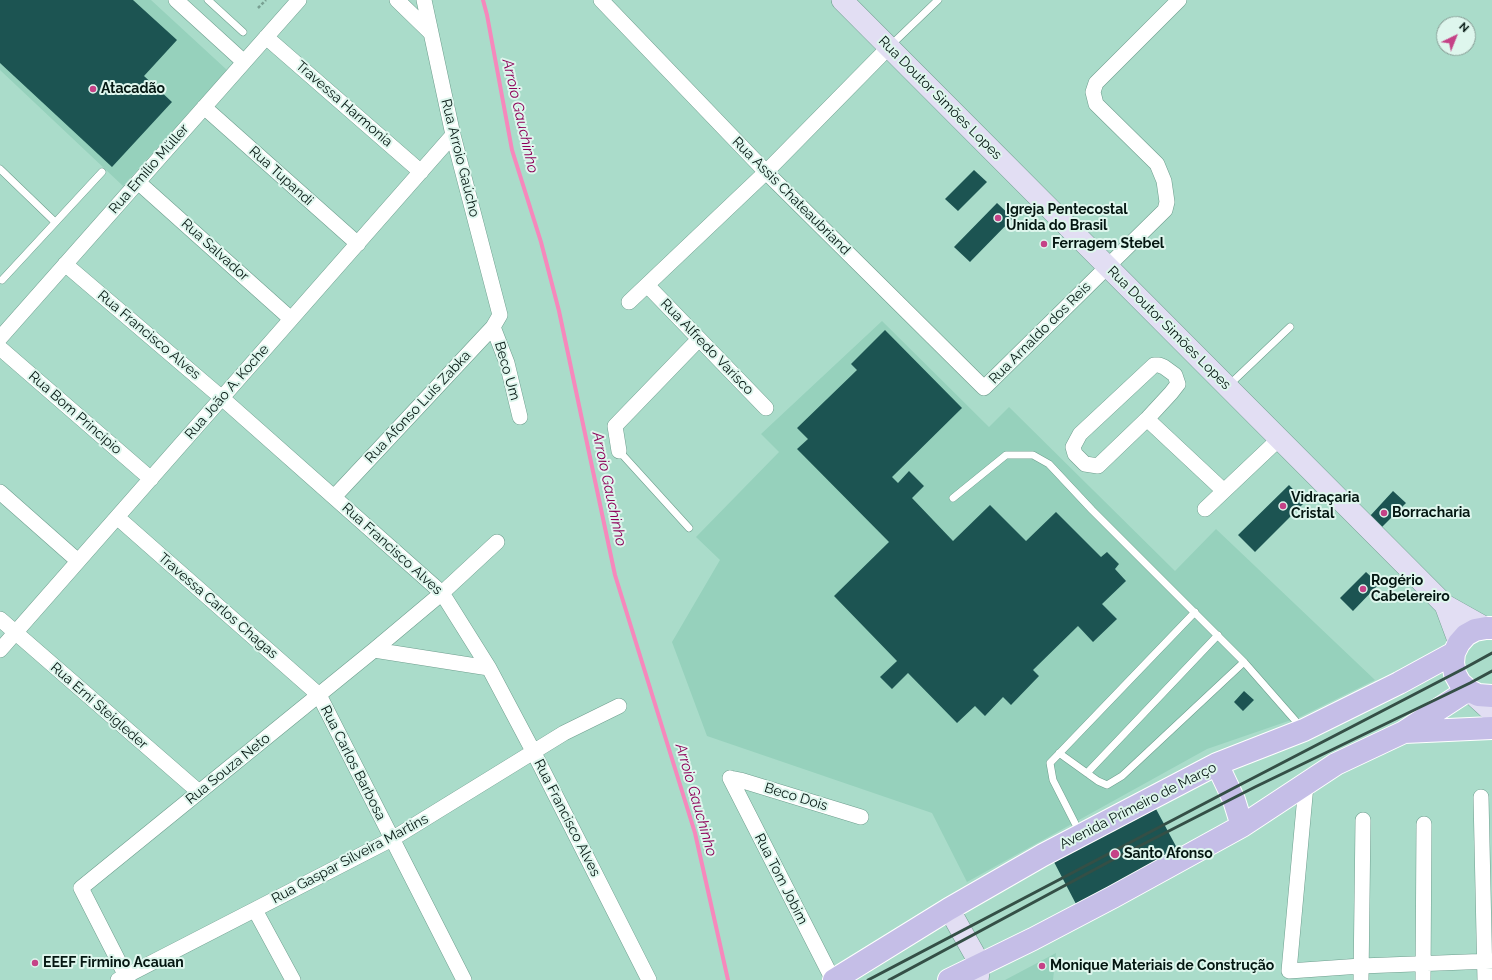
<!DOCTYPE html>
<meta charset="utf-8">
<style>
body{margin:0}
#map{position:relative;width:1492px;height:980px;overflow:hidden;background:#aadcca;font-family:Raleway,sans-serif}
canvas{display:block}
.north{position:absolute;left:1436px;top:16px;width:40px;height:40px;box-sizing:border-box;background:#def6ed;border:1px solid #879c95;border-radius:50%;rotate:43deg;font-size:11px;font-weight:700;line-height:16px;text-align:center;color:#041611}
.north::after{content:'';display:block;margin:auto;width:14px;height:18px;background:#c54287;clip-path:polygon(50% 0,100% 100%,50% 72%,0 100%)}
</style>
<div id="map">
<canvas width="1492" height="980"></canvas>
<div class="north">N</div>
</div>
<script>
const context = document.querySelector('canvas').getContext('2d');
context.lineJoin = 'round';
function paint(path, color) { context.fillStyle = color; context.fill(path, 'evenodd'); }
const toPath = rows => new Path2D(rows.map(r => 'M' + r).join(''));
function strokePath(path, color, width, dash) { context.strokeStyle = color; context.lineWidth = width; context.lineCap = dash ? 'butt' : 'round'; context.setLineDash(dash || []); context.stroke(path); }
function write(font, color, halo, rows, align = 'center') {
  context.font = font + ' Raleway,sans-serif'; context.lineWidth = 4; context.setLineDash([]); context.textBaseline = 'middle'; context.strokeStyle = halo; context.fillStyle = color; for (const [text, x, y, turn = 0] of rows) {
    context.save(); context.translate(x, y); context.rotate((+turn || 0) * Math.PI / 180); context.textAlign = isNaN(turn) ? turn : align; if (halo) context.strokeText(text, 0, 0); context.fillText(text, 0, 0); context.restore();
  }
}
paint(toPath([
 [0,0,151,0,227,70,123,186,0,70],
 [882,321,989,427,1009,407,1175,571,1216,529,1375,680,1300,717,1207,749,967,882,932,813,707,736,672,642,720,560,696,537,779,452,761,434],
 [1056,953,1053,980,1005,980]
]), '#96d1bc');
strokePath(toPath([
 [483,0,487,15,512,150,541,242,559,311,615,575,695,833,728,980]
]), '#f688bc', 4);
paint(toPath([
 [0,0,133,0,177,40,144,76,172,102,112,167,0,63],
 [974,170,987,182,958,211,945,199],
 [997,203,1013,218,970,262,954,247],
 [885,330,962,408,892,477,898,483,909,471,924,486,912,498,953,541,990,505,1026,541,1056,512,1101,557,1107,552,1119,564,1115,569,1126,581,1102,604,1117,619,1093,642,1078,626,1033,670,1039,676,1011,705,1003,697,985,716,975,706,957,723,908,673,892,689,880,677,897,661,834,596,889,542,797,449,808,439,797,428,857,370,851,364],
 [1289,485,1305,502,1255,552,1238,535],
 [1393,491,1406,503,1382,527,1370,516],
 [1366,572,1379,584,1353,611,1340,598],
 [1244,691,1254,700,1243,711,1234,702],
 [1156,809,1178,850,1076,904,1054,862]
]), '#1c5452');
const lane = toPath([
 [208,0,243,32],
 [890,46,938,0],
 [0,169,55,222],
 [2,280,102,172],
 [1229,385,1290,327],
 [619,451,689,528],
 [953,498,1006,455,1033,455,1049,464,1092,510,1244,662,1301,727],
 [1059,753,1098,781,1107,785,1122,776,1244,662],
 [1087,773,1218,635],
 [1080,833,1053,780,1050,763,1195,612]
]);
const street = toPath([
 [176,0,244,62],
 [397,0,431,33],
 [601,0,766,172,984,388,1165,210,1167,202,1164,181,1157,164,1096,104,1093,92,1096,83,1179,0],
 [266,37,421,172],
 [204,107,358,244],
 [138,182,291,319],
 [65,264,222,398,442,593,489,668,533,751,649,980],
 [647,285,766,408],
 [629,302,766,172,889,47],
 [493,327,507,363,520,417],
 [0,338,299,0],
 [0,348,151,479],
 [1147,419,1171,393,1178,384,1175,375,1164,367,1159,365,1154,365,1080,434,1073,447,1075,454,1085,464,1098,466,1147,419,1224,491],
 [619,451,615,426,699,339],
 [0,492,78,561],
 [334,497,493,327,500,315,453,135,424,0],
 [1205,509,1280,438],
 [117,517,319,695,464,980],
 [0,619,199,792],
 [0,650,453,135],
 [374,650,489,668],
 [730,778,833,980],
 [730,778,740,780,861,817],
 [1306,785,1289,971,1361,966,1492,961],
 [1481,797,1485,980],
 [255,910,293,980],
 [118,980,392,839,564,733,619,706],
 [128,980,81,888,374,650,442,593,497,542],
 [1361,980,1363,820],
 [1423,980,1424,824]
]);
const secondary = toPath([
 [842,0,1445,605,1486,628],
 [1445,605,1459,643],
 [1468,690,1492,712],
 [949,909,980,964,978,980]
]);
const primary = toPath([
 [1492,628,1486,628,1475,630,1466,635,1459,643,1454,653,1453,663,1455,674,1460,683,1468,690,1478,695,1492,696],
 [1404,732,1492,728],
 [1217,764,1234,800,1242,826],
 [834,980,949,909,1043,855,1217,764,1304,730,1399,683,1454,653],
 [949,980,1033,939,1113,897,1242,826,1336,764,1404,732,1468,690]
]);
strokePath(lane, '#6e9e8e', 8);
strokePath(street, '#6e9e8e', 16);
strokePath(secondary, '#6e9e8e', 22);
strokePath(primary, '#fff', 24);
strokePath(toPath([
 [258,8,266,0]
]), '#78a092', 2.5, [3, 2]);
strokePath(lane, '#fff', 7);
strokePath(street, '#fff', 15);
strokePath(secondary, '#e2def3', 21);
strokePath(primary, '#c5bee7', 22);
strokePath(toPath([
 [868,980,1230,790,1463,669,1492,653],
 [889,980,1116,858,1255,787,1470,683,1492,671]
]), '#344f46', 3);
for (const [x, y, r, color] of [
 [93,89,4,"#c54287"],
 [998,218,4,"#c54287"],
 [1044,244,4,"#c54287"],
 [1283,506,4,"#c54287"],
 [1384,513,4,"#c54287"],
 [1363,589,4,"#c54287"],
 [1115,854,5,"#c54287"],
 [35,963,4,"#c54287"],
 [1042,966,4,"#c54287"]
]) { const dot = new Path2D(); dot.arc(x, y, r, 0, 2 * Math.PI); context.fillStyle = color; context.fill(dot); strokePath(dot, '#def6ed', 1.5); }
write('bold 14px', '#041611', '#def6ed', [
 ["Atacadão",101,89],
 ["Igreja Pentecostal",1006,210],
 ["Unida do Brasil",1006,226],
 ["Ferragem Stebel",1052,244],
 ["Vidraçaria",1291,498],
 ["Cristal",1291,514],
 ["Borracharia",1392,513],
 ["Rogério",1371,581],
 ["Cabelereiro",1371,597],
 ["Santo Afonso",1124,854],
 ["EEEF Firmino Acauan",43,963],
 ["Monique Materiais de Construção",1050,966]
], 'left');
write('14px', '#041611', '#def6ed', [
 ["Rua Doutor Simões Lopes",940,98,45],
 ["Travessa Harmonia",344,104,41],
 ["Rua Arroio Gaúcho",460,158,76],
 ["Rua Emílio Müller",149,169,-49],
 ["Rua Tupandi",281,176,42],
 ["Rua Assis Chateaubriand",791,196,45],
 ["Rua Salvador",215,250,42],
 ["Rua Doutor Simões Lopes",1169,328,45],
 ["Rua Arnaldo dos Reis",1040,333,-45],
 ["Rua Francisco Alves",149,335,40],
 ["Rua Alfredo Varisco",707,347,46],
 ["Beco Um",507,371,74],
 ["Rua João A. Koche",227,392,-49],
 ["Rua Afonso Luís Zabka",418,407,-47],
 ["Rua Bom Princípio",75,413,41],
 ["Rua Francisco Alves",392,549,42],
 ["Travessa Carlos Chagas",218,606,41],
 ["Rua Erni Steigleder",99,706,41],
 ["Rua Carlos Barbosa",353,763,63],
 ["Rua Souza Neto",228,769,-39],
 ["Beco Dois",796,797,17],
 ["Avenida Primeiro de Março",1138,806,-27],
 ["Rua Francisco Alves",567,818,63],
 ["Rua Gaspar Silveira Martins",350,859,-28],
 ["Rua Tom Jobim",781,879,63]
]);
write('italic 15px', '#8e0059', '#def6ed', [
 ["Arroio Gauchinho",520,116,77],
 ["Arroio Gauchinho",609,489,78],
 ["Arroio Gauchinho",696,800,74]
]);
</script>
